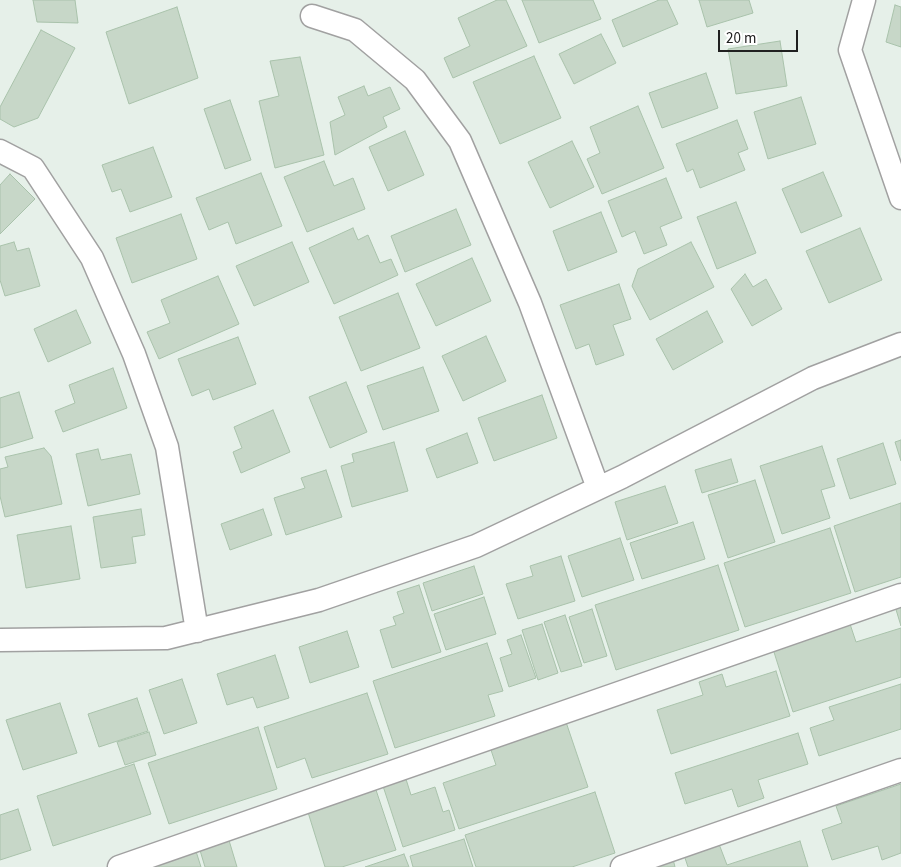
<!DOCTYPE html>
<style>
body{margin:0}
#map{position:relative;width:901px;height:867px;overflow:hidden;background:#e6f0e9;font-family:"Source Sans 3",sans-serif}
canvas{display:block}
.scale{position:absolute;left:718px;top:30px;width:80px;height:22px;box-sizing:border-box;border:2px solid #202020;border-top:0;padding-left:6px;font-size:15px;line-height:18px;white-space:nowrap;color:#202020;-webkit-text-stroke:4px #fff;paint-order:stroke}
</style>
<div id="map">
<canvas width="901" height="867"></canvas>
<div class="scale">20 m</div>
</div>
<script>
const context = document.querySelector('canvas').getContext('2d');
context.lineJoin = 'round';
function paint(path, color) { context.fillStyle = color; context.fill(path, 'evenodd'); }
const toPath = rows => new Path2D(rows.map(r => 'M' + r).join(''));
function strokePath(path, color, width, dash) { context.strokeStyle = color; context.lineWidth = width; context.lineCap = dash ? 'butt' : 'round'; context.setLineDash(dash || []); context.stroke(path); }
const building = toPath([
 [33,0,75,0,78,23,37,22,33,0],
 [497,0,506,0,527,46,453,78,444,58,470,46,458,18,497,0],
 [522,0,593,0,601,19,539,43,522,0],
 [659,0,667,0,678,24,623,47,612,20,659,0],
 [699,0,749,0,753,13,707,27,699,0],
 [895,5,901,7,901,47,886,42,895,5],
 [177,7,198,78,129,104,106,32,177,7],
 [41,30,75,48,38,118,14,127,0,119,0,107,41,30],
 [601,34,616,63,574,84,559,54,601,34],
 [780,41,787,86,736,94,728,49,780,41],
 [534,56,561,118,500,144,473,82,534,56],
 [300,57,324,155,275,168,259,101,279,96,270,61,300,57],
 [706,73,718,108,662,128,649,93,706,73],
 [364,86,368,96,390,87,400,109,383,117,387,127,335,155,330,122,345,115,338,97,364,86],
 [801,97,816,144,768,159,754,112,801,97],
 [230,100,251,160,225,169,204,109,230,100],
 [638,106,664,168,602,194,587,159,600,153,590,127,638,106],
 [737,120,748,149,738,153,745,170,700,188,693,169,687,172,676,144,737,120],
 [405,131,424,175,388,191,369,147,405,131],
 [572,141,594,187,550,208,528,162,572,141],
 [153,147,172,197,130,212,121,189,112,192,102,165,153,147],
 [324,161,334,186,353,178,365,209,307,232,284,177,324,161],
 [823,172,842,216,801,233,782,189,823,172],
 [261,173,282,226,236,244,228,222,209,230,196,198,261,173],
 [10,174,35,199,0,234,0,185,10,174],
 [666,178,682,218,660,227,667,245,644,254,635,231,622,237,608,201,666,178],
 [736,202,756,253,717,269,697,217,736,202],
 [456,209,471,245,405,272,391,236,456,209],
 [601,212,617,252,568,271,553,231,601,212],
 [181,214,197,259,132,283,116,238,181,214],
 [353,228,358,240,368,235,380,263,391,259,398,275,334,304,309,248,353,228],
 [860,228,882,280,829,303,806,251,860,228],
 [14,242,17,251,29,248,40,286,5,296,0,280,0,246,14,242],
 [292,242,309,282,254,306,236,266,292,242],
 [691,242,714,287,650,320,632,286,638,269,691,242],
 [472,258,491,301,436,326,416,284,472,258],
 [745,274,753,287,766,279,782,309,752,326,731,289,745,274],
 [218,276,239,324,159,359,147,332,170,323,161,300,218,276],
 [619,284,631,319,613,325,624,355,596,365,589,344,576,349,560,305,619,284],
 [398,293,420,348,361,371,339,317,398,293],
 [76,310,91,343,48,362,34,329,76,310],
 [707,311,723,342,673,370,656,339,707,311],
 [486,336,506,381,463,401,442,356,486,336],
 [238,337,256,384,213,400,209,389,192,396,178,359,238,337],
 [423,367,439,411,383,430,367,386,423,367],
 [113,368,127,408,63,432,55,411,75,403,69,385,113,368],
 [346,382,367,432,330,448,309,397,346,382],
 [19,392,33,438,0,448,0,398,19,392],
 [542,395,557,438,494,461,478,418,542,395],
 [273,410,290,452,241,473,233,452,242,448,234,427,273,410],
 [467,433,478,463,437,478,426,449,467,433],
 [901,440,901,461,895,442,901,440],
 [394,442,408,491,352,507,341,466,354,462,352,454,394,442],
 [883,443,896,484,850,499,837,459,883,443],
 [822,446,835,486,821,490,830,518,782,534,760,466,822,446],
 [44,448,51,456,62,504,5,517,0,496,0,469,8,467,5,457,44,448],
 [98,449,101,460,131,454,140,494,88,506,76,454,98,449],
 [731,459,738,482,702,493,695,470,731,459],
 [326,470,342,517,286,535,274,498,305,488,301,478,326,470],
 [755,480,775,542,728,558,708,495,755,480],
 [665,486,678,523,627,540,615,502,665,486],
 [901,503,901,577,855,592,834,526,901,503],
 [141,509,145,535,132,537,136,563,101,568,93,517,141,509],
 [263,509,272,535,230,550,221,524,263,509],
 [693,522,705,559,642,579,630,543,693,522],
 [71,526,80,579,26,588,17,535,71,526],
 [830,528,851,593,745,627,724,563,830,528],
 [620,538,634,580,582,597,568,556,620,538],
 [561,556,575,601,518,619,506,584,533,576,530,566,561,556],
 [718,565,739,630,616,670,595,605,718,565],
 [474,566,483,594,432,611,423,583,474,566],
 [419,585,441,652,392,668,380,630,396,625,393,617,404,613,397,592,419,585],
 [484,597,496,634,446,650,434,614,484,597],
 [901,601,901,626,894,603,901,601],
 [592,609,607,656,584,663,569,617,592,609],
 [565,615,582,666,561,672,544,622,565,615],
 [542,624,558,673,538,680,522,630,542,624],
 [850,624,856,642,901,628,901,677,793,712,773,649,850,624],
 [347,631,359,667,310,683,299,647,347,631],
 [521,635,536,678,509,687,500,658,512,654,507,640,521,635],
 [487,643,503,691,488,695,495,716,395,748,373,681,487,643],
 [275,655,289,698,257,708,253,697,227,705,217,674,275,655],
 [776,671,790,716,671,754,657,710,703,695,699,682,722,674,726,687,776,671],
 [182,679,197,723,164,734,149,690,182,679],
 [901,684,901,729,819,756,810,728,834,720,829,707,901,684],
 [367,693,388,754,312,778,305,758,277,768,264,727,367,693],
 [137,698,148,731,99,747,88,714,137,698],
 [60,703,77,753,23,770,6,720,60,703],
 [566,722,588,787,459,829,443,783,496,765,490,747,566,722],
 [258,727,277,789,169,824,148,763,258,727],
 [149,732,156,755,125,765,117,742,149,732],
 [798,733,808,764,758,780,764,798,738,807,732,789,685,804,675,773,798,733],
 [134,764,151,814,53,846,37,796,134,764],
 [405,776,411,795,435,787,443,812,449,810,455,830,403,847,382,783,405,776],
 [901,784,901,853,882,860,878,846,832,860,822,830,842,823,836,806,901,784],
 [375,787,396,850,342,867,325,867,307,809,375,787],
 [595,792,615,853,572,867,476,867,465,835,595,792],
 [18,809,31,850,0,860,0,815,18,809],
 [228,837,237,867,205,867,199,847,228,837],
 [464,839,473,867,413,867,410,856,464,839],
 [800,841,808,867,688,867,684,855,719,844,727,865,800,841],
 [194,845,201,867,159,867,156,858,194,845],
 [404,854,409,867,365,867,404,854],
 [673,859,675,867,648,867,673,859]
]);
paint(building, '#c7d7c8');
strokePath(building, '#a9c2ab', 1);
const minor = toPath([
 [864,0,850,50,901,198],
 [312,16,355,30,415,80,460,141,530,303,598,488],
 [0,151,33,168,92,258,134,354,167,447,197,631],
 [0,640,166,638,319,600,476,546,622,477,813,378,901,344],
 [119,867,901,595],
 [622,867,901,770]
]);
strokePath(minor, '#a1a1a1', 25);
strokePath(minor, '#fff', 22);
</script>
